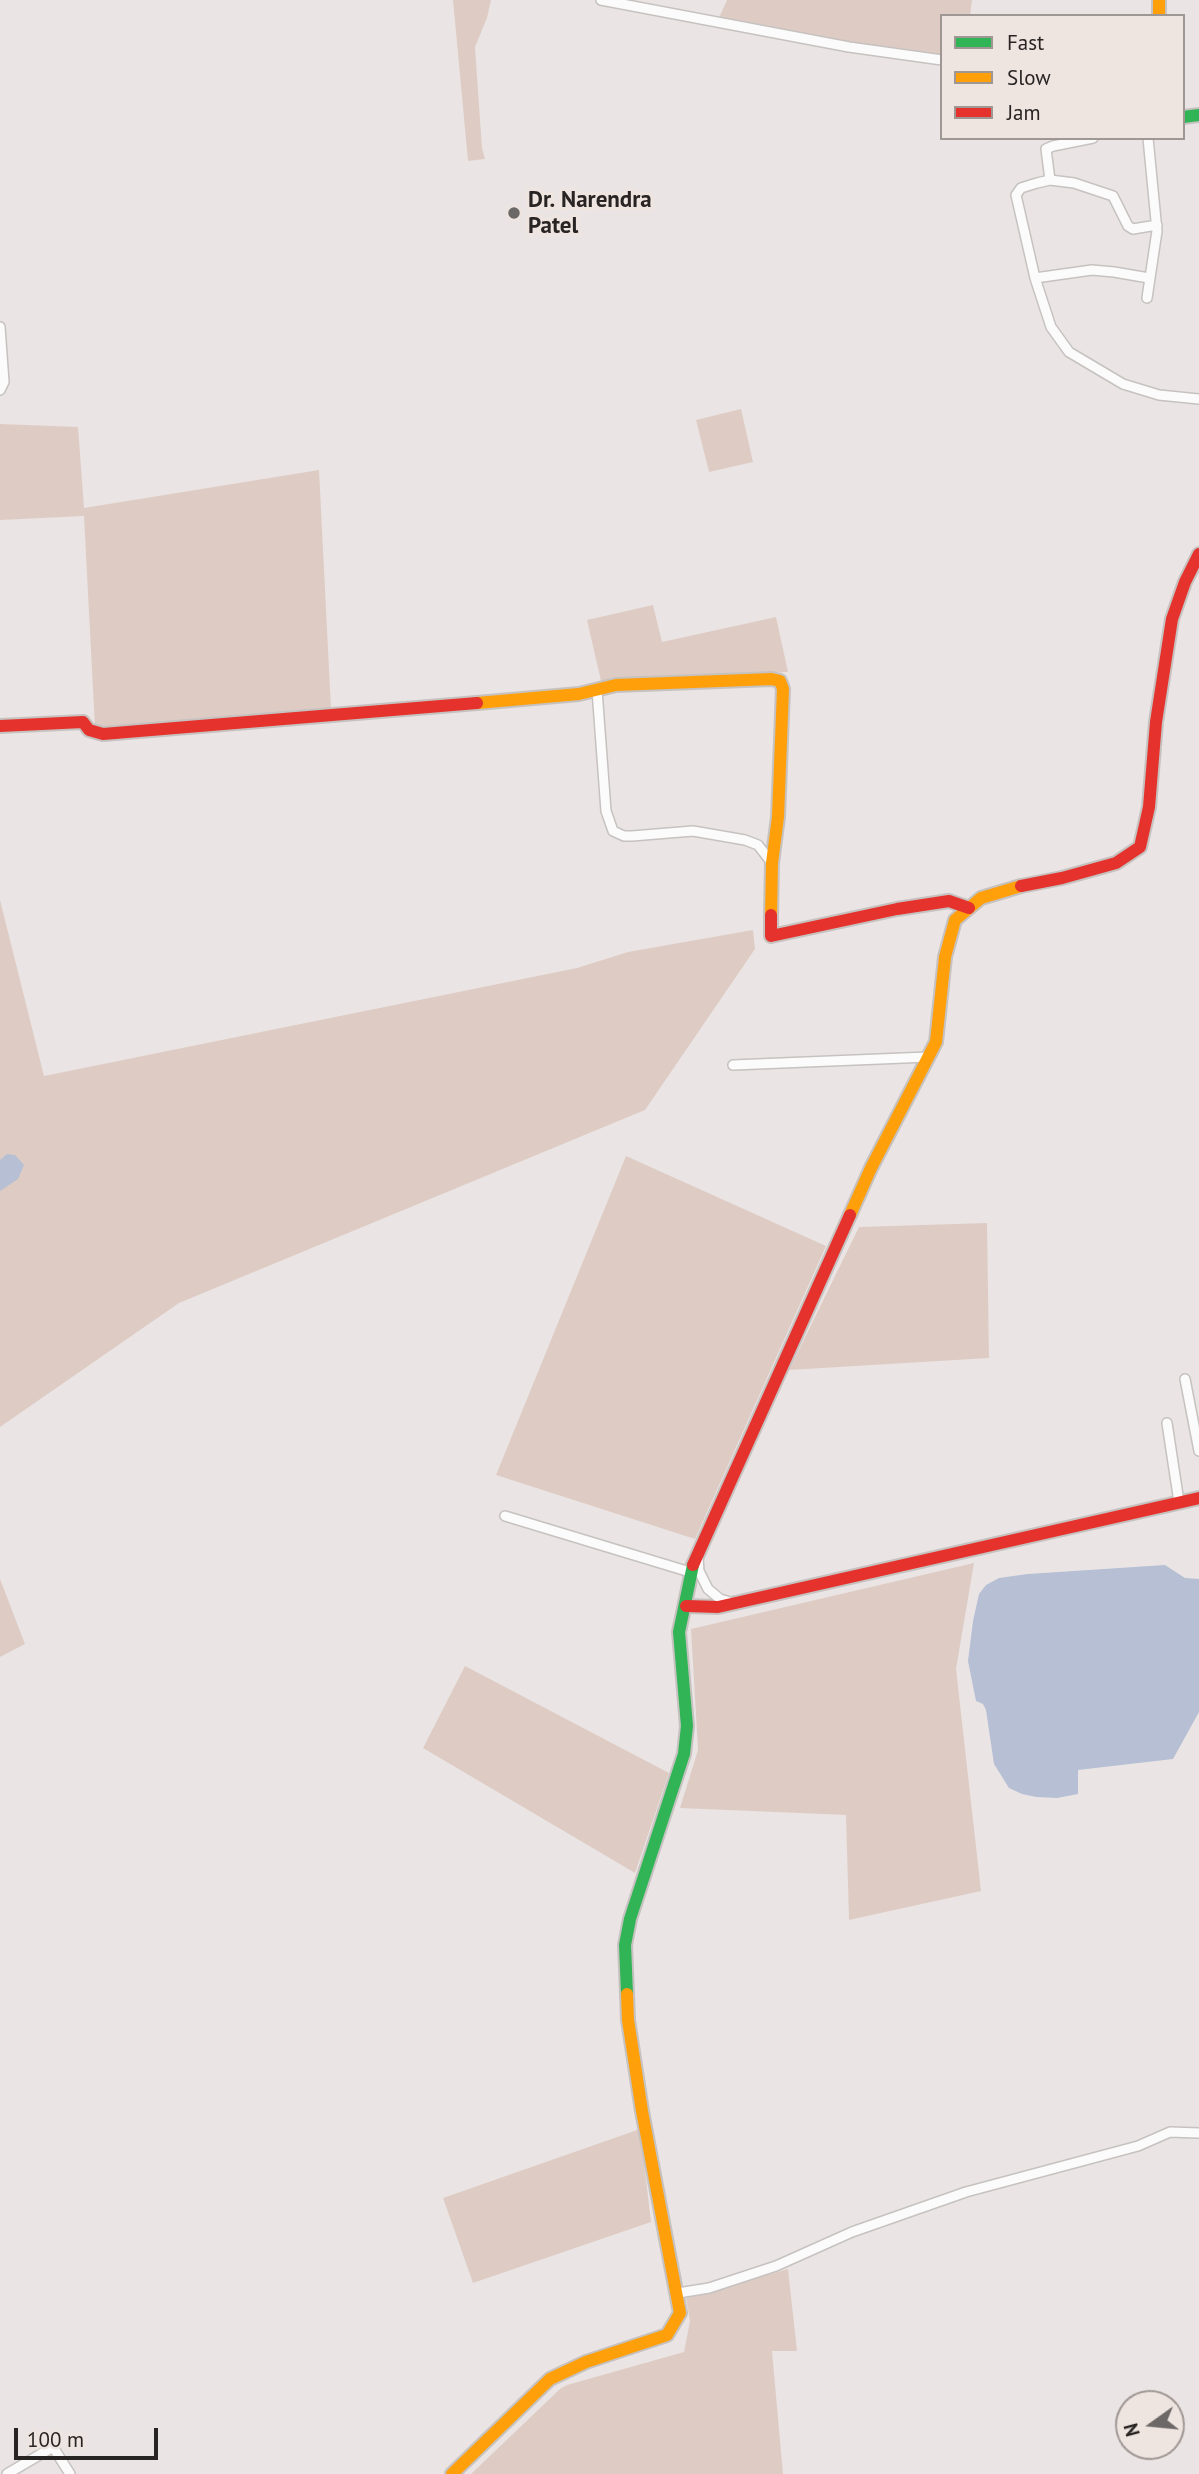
<!DOCTYPE html>
<style>
body{margin:0}
#map{position:relative;width:1199px;height:2474px;overflow:hidden;background:#eae5e4;font-family:"PT Sans",sans-serif}
canvas{display:block}
.legend{position:absolute;left:940px;top:14px;width:245px;height:126px;box-sizing:border-box;background:#eee4e0;border:2px solid #9f9794;margin:0;padding:9px 12px;list-style:none;font-size:21px;color:#282423}
.legend li{display:flex;align-items:center;gap:14px;height:35px}
.legend b{width:35px;border:2px solid #9f9794}
.north{position:absolute;left:1115px;top:2390px;width:70px;height:70px;box-sizing:border-box;background:#eee4e0;border:2px solid #9f9794;border-radius:50%;rotate:255deg;font-size:19px;font-weight:700;line-height:28px;text-align:center;color:#282423}
.north::after{content:'';display:block;margin:auto;width:24px;height:32px;background:#6c6867;clip-path:polygon(50% 0,100% 100%,50% 72%,0 100%)}
.scale{position:absolute;left:14px;top:2428px;width:144px;height:32px;box-sizing:border-box;border:4px solid #282423;border-top:0;padding-left:9px;font-size:21px;line-height:24px;white-space:nowrap;color:#282423;-webkit-text-stroke:5px #eee4e0;paint-order:stroke}
</style>
<div id="map">
<canvas width="1199" height="2474"></canvas>
<ul class="legend">
<li><b style="height:9px;background:#30b455"></b>Fast</li>
<li><b style="height:9px;background:#ff9f0a"></b>Slow</li>
<li><b style="height:9px;background:#e5322d"></b>Jam</li>
</ul>
<div class="north">N</div>
<div class="scale">100 m</div>
</div>
<script>
const context = document.querySelector('canvas').getContext('2d');
context.lineJoin = 'round';
function paint(path, color) { context.fillStyle = color; context.fill(path, 'evenodd'); }
const toPath = rows => new Path2D(rows.map(r => 'M' + r).join(''));
function strokePath(path, color, width, dash) { context.strokeStyle = color; context.lineWidth = width; context.lineCap = dash ? 'butt' : 'round'; context.setLineDash(dash || []); context.stroke(path); }
function write(font, color, halo, rows, align = 'center') {
  context.font = font + ' "PT Sans",sans-serif'; context.lineWidth = 7; context.setLineDash([]); context.textBaseline = 'middle'; context.strokeStyle = halo; context.fillStyle = color; for (const [text, x, y, turn = 0] of rows) {
    context.save(); context.translate(x, y); context.rotate((+turn || 0) * Math.PI / 180); context.textAlign = isNaN(turn) ? turn : align; if (halo) context.strokeText(text, 0, 0); context.fillText(text, 0, 0); context.restore();
  }
}
paint(toPath([
 [453,0,491,0,487,18,475,47,482,148,485,159,468,161],
 [727,0,972,0,970,16,942,16,942,55,840,41,718,20],
 [741,409,753,462,709,472,696,420],
 [0,424,78,427,84,508,319,470,331,708,95,728,84,516,0,520],
 [653,605,662,642,776,617,788,672,601,681,587,620],
 [0,900,44,1076,577,968,628,952,753,930,755,949,645,1110,179,1303,0,1427],
 [626,1156,826,1246,695,1539,496,1475],
 [987,1223,989,1358,789,1370,859,1227],
 [974,1563,956,1669,981,1891,849,1920,846,1815,680,1808,698,1750,691,1629],
 [0,1579,25,1644,0,1657],
 [465,1666,669,1773,635,1873,423,1748],
 [640,2129,651,2222,473,2283,443,2198],
 [788,2269,797,2351,772,2351,783,2474,471,2474,560,2389,567,2385,684,2352,690,2321,686,2298]
]), '#deccc4');
paint(toPath([
 [7,1154,15,1155,24,1165,18,1179,0,1191,0,1160],
 [1165,1565,1185,1578,1199,1579,1199,1712,1173,1759,1078,1770,1078,1794,1057,1798,1036,1797,1022,1794,1009,1788,994,1764,986,1710,983,1704,976,1701,968,1661,973,1621,979,1594,986,1585,999,1578,1028,1574]
]), '#b6bfd4');
const street = toPath([
 [601,0,849,47,942,60],
 [1050,180,1046,149,1053,146,1093,138],
 [1157,225,1133,229,1128,226,1113,196,1074,183,1050,180,1037,183,1021,188,1016,195,1035,278,1051,327,1069,352,1123,384,1159,395,1199,399],
 [1035,278,1092,270,1114,272,1149,278],
 [1147,298,1157,231,1148,138],
 [0,327,4,382,0,390],
 [597,690,606,811,613,831,624,836,632,836,693,831,745,840,758,845,772,863],
 [733,1065,928,1057],
 [1185,1379,1199,1451],
 [1167,1423,1179,1502],
 [505,1516,690,1572],
 [698,1558,699,1571,708,1589,720,1599,733,1603],
 [678,2293,709,2288,776,2266,852,2232,966,2192,1138,2146,1170,2132,1199,2133],
 [7,2474,53,2447,70,2474]
]);
const fast = toPath([
 [1183,117,1199,115],
 [627,1994,625,1945,630,1919,684,1754,687,1726,679,1632,693,1565]
]);
const slow = toPath([
 [1159,0,1159,16],
 [477,703,579,694,616,685,772,679,780,681,783,689,778,817,772,863,771,915],
 [850,1215,871,1168,936,1042,945,957,955,920,981,898,1021,886],
 [452,2474,550,2379,586,2362,667,2335,680,2313,642,2111,628,2020,627,1994]
]);
const jam = toPath([
 [0,726,83,722,89,730,103,734,477,703],
 [1021,886,1062,878,1116,863,1140,847,1149,807,1156,722,1172,619,1185,582,1199,554],
 [771,915,771,936,897,909,949,901,969,908],
 [693,1565,850,1215],
 [686,1606,718,1607,1199,1498]
]);
strokePath(street, '#c6c2c0', 12);
strokePath(fast, '#c6c2c0', 16);
strokePath(slow, '#c6c2c0', 16);
strokePath(jam, '#c6c2c0', 16);
strokePath(street, '#fcfbfb', 9);
strokePath(fast, '#30b455', 12);
strokePath(slow, '#ff9f0a', 12);
strokePath(jam, '#e5322d', 12);
for (const [x, y, r, color] of [
 [514,213,7,"#6c6867"]
]) { const dot = new Path2D(); dot.arc(x, y, r, 0, 2 * Math.PI); context.fillStyle = color; context.fill(dot); strokePath(dot, '#eee4e0', 2.5); }
write('bold 23px', '#282423', '#eee4e0', [
 ["Dr. Narendra",528,200],
 ["Patel",528,226]
], 'left');
</script>
